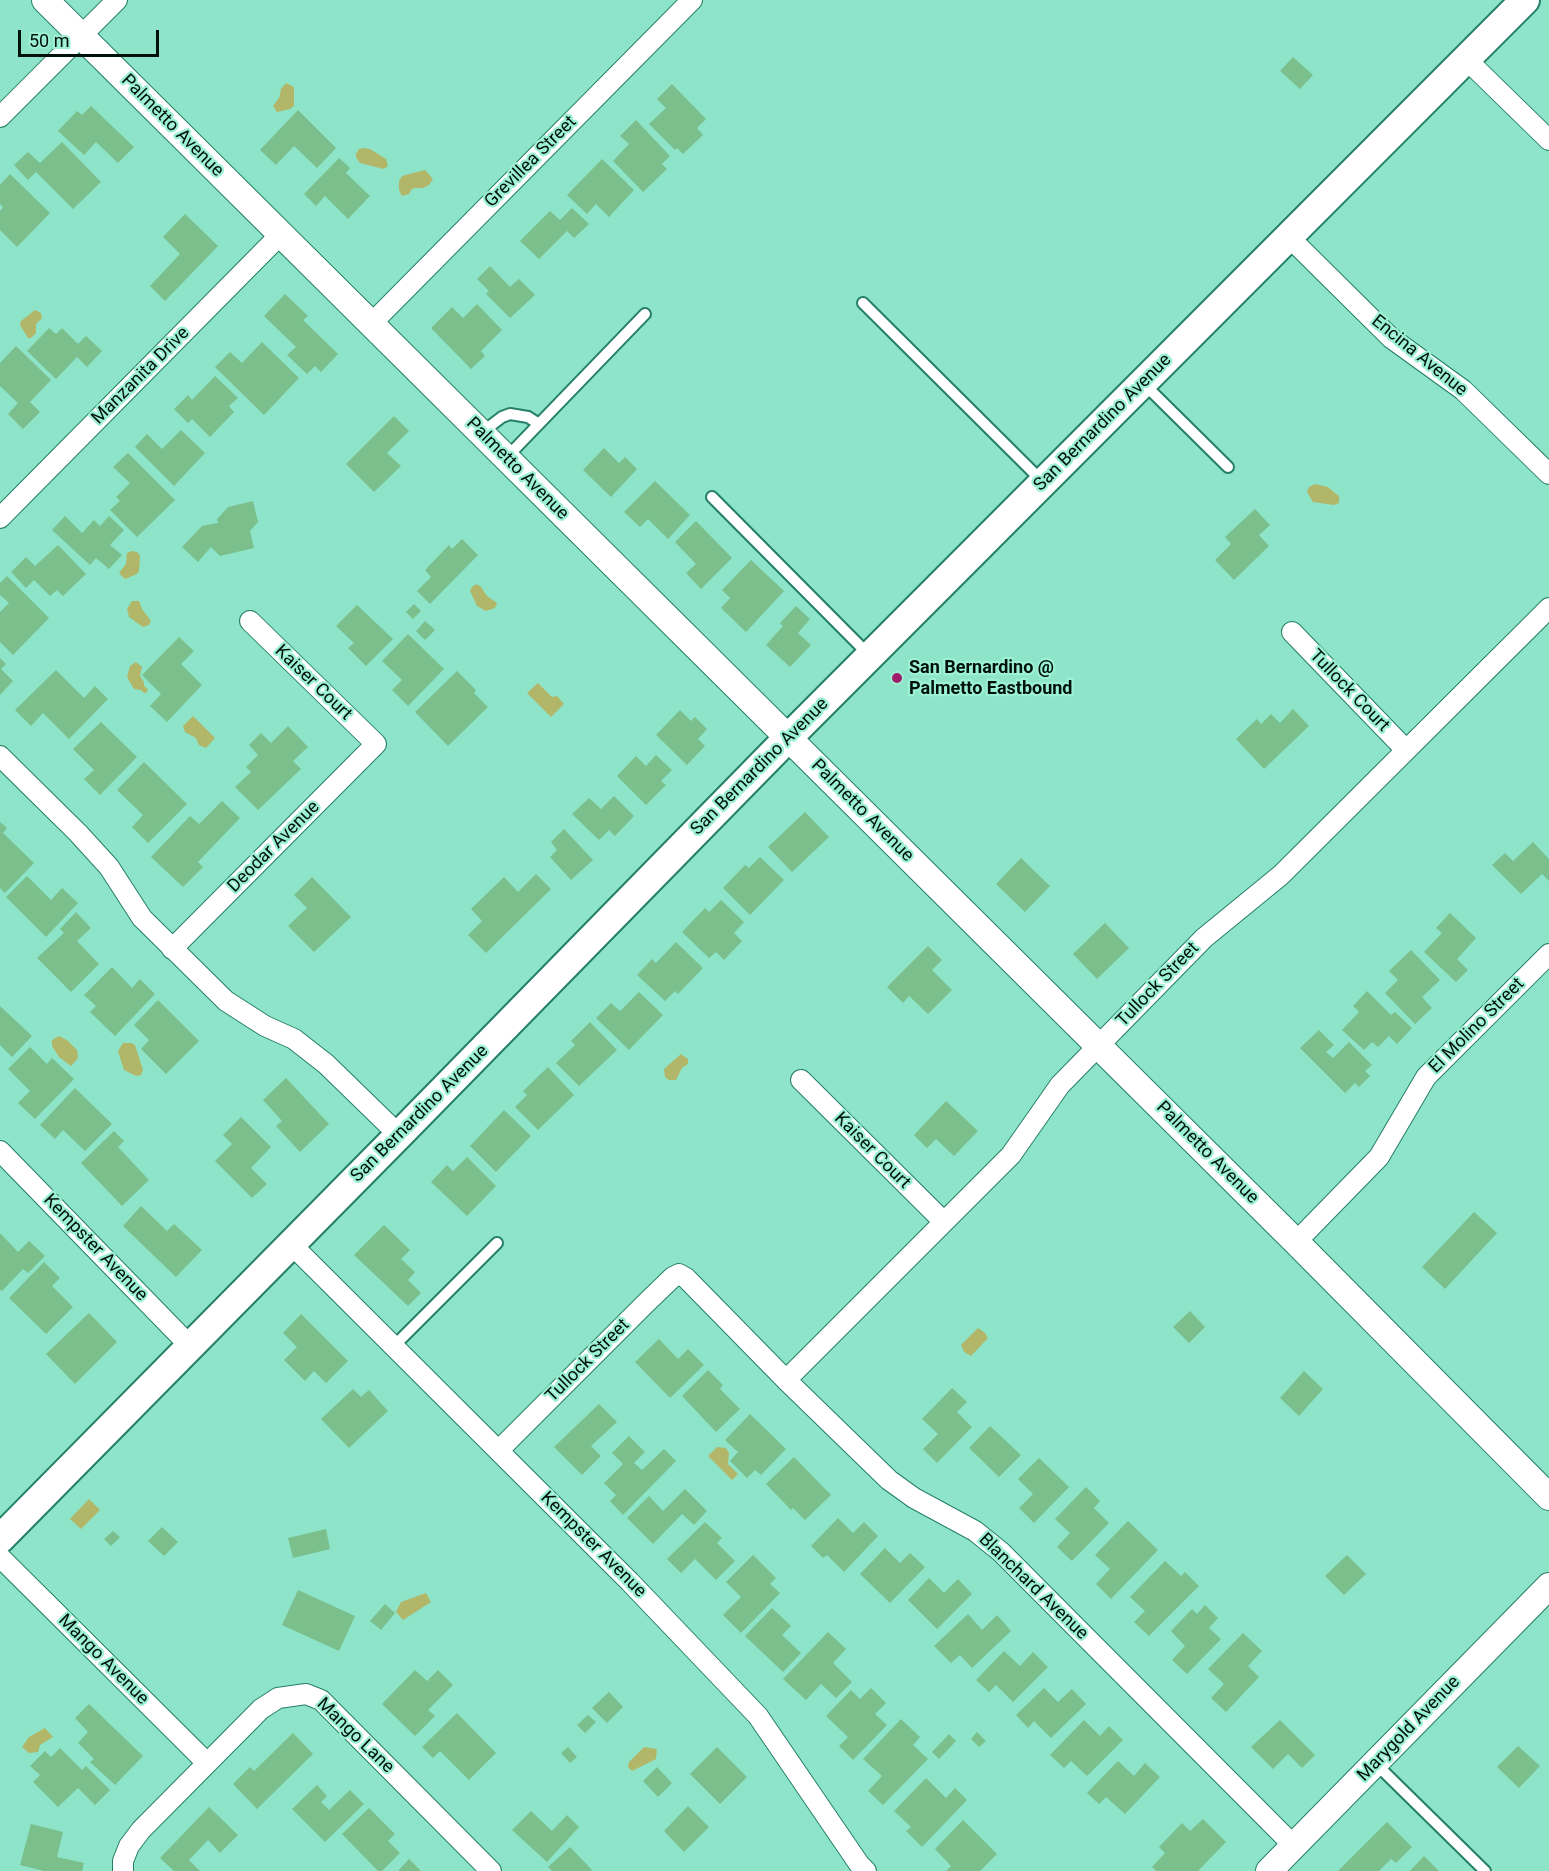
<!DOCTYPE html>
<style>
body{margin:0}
#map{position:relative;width:1549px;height:1871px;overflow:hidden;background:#8ee4c8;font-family:Roboto,sans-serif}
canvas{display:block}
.scale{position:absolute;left:18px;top:30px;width:141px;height:27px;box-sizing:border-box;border:3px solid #00110b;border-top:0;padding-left:8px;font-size:18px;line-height:21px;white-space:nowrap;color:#00110b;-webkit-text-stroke:4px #9cf1d5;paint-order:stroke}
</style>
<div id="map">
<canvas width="1549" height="1871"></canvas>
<div class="scale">50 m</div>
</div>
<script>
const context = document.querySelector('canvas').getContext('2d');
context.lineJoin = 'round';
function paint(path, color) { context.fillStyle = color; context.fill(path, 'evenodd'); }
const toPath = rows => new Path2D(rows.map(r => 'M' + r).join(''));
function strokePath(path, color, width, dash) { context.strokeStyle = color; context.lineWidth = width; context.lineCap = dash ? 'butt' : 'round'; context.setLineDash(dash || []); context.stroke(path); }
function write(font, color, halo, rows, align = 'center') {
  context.font = font + ' Roboto,sans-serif'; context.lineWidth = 4.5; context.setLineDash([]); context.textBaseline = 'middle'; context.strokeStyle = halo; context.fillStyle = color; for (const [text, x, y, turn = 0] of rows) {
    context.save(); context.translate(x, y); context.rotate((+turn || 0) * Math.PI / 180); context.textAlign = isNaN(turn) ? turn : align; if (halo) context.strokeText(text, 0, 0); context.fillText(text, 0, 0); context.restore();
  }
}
paint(toPath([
 [286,83,294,87,294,106,290,109,277,112,273,106,279,98,281,89],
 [363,148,370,149,386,159,388,166,384,169,360,163,356,157,356,154,359,149],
 [425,170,433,179,429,185,423,188,414,188,411,190,409,194,402,196,399,190,399,181,402,176],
 [35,310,41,313,42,318,36,324,36,333,31,338,28,338,20,325,21,321],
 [1315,484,1328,487,1336,494,1339,496,1339,503,1334,505,1313,502,1307,492,1309,487],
 [132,551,137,552,140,556,139,571,137,574,125,579,119,573,126,564,127,553],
 [477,584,481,587,487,596,497,603,495,608,486,611,477,606,470,591,472,587],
 [132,601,139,601,142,609,151,621,149,625,143,627,129,617,127,609],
 [136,662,142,667,140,676,144,682,144,686,148,689,146,693,144,693,141,690,134,689,127,677,130,666],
 [538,683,552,697,557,696,564,704,551,717,527,693],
 [193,716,215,738,206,748,199,745,196,738,185,732,183,726],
 [59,1036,67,1040,77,1050,78,1058,71,1066,59,1057,52,1046,52,1040],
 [123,1043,131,1043,135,1045,143,1070,141,1075,136,1076,124,1070,118,1051],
 [681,1054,688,1059,688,1064,682,1068,676,1080,669,1080,665,1077,664,1069],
 [978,1328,985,1333,988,1338,971,1356,964,1352,961,1345],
 [717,1447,726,1448,729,1453,728,1464,738,1474,732,1480,708,1456],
 [89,1499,100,1510,81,1529,70,1519],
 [426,1593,431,1602,403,1620,396,1612,401,1602],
 [45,1728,53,1737,40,1745,38,1752,29,1753,22,1747,29,1737],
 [644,1747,657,1749,656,1759,632,1771,628,1767,629,1762]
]), '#b2b668');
paint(toPath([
 [1293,57,1313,75,1300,89,1280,71],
 [672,84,706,119,697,128,703,135,683,154,677,148,675,150,649,124,666,108,657,99],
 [91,106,134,147,118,163,96,142,84,155,58,131,77,111,82,115],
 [298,110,336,148,317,168,294,146,276,165,260,150],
 [636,120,670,156,662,164,667,169,643,192,613,161,629,144,620,136],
 [62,142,101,182,73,209,36,172,28,180,14,165,28,152,40,163],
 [339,158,350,168,346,173,370,196,348,219,325,196,316,206,304,194],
 [602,159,634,190,609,217,596,204,587,214,567,195],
 [10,174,50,213,17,247,0,230,0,211,3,207,0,204,0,185],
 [572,208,589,224,574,238,567,231,539,259,520,241,550,211,560,220],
 [185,214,218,246,165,301,150,286,180,254,163,237],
 [490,266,510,287,519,279,535,295,510,318,486,294,489,291,477,279],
 [285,294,308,316,303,320,338,354,321,372,315,366,307,374,287,355,296,347,264,316],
 [477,304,502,330,481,351,485,356,471,369,431,328,452,307,463,318],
 [49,328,56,334,62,328,78,344,86,336,102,351,87,367,77,357,56,379,27,351],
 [262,342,299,378,264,415,215,367,230,352,242,363],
 [16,346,51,380,30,402,40,412,23,429,8,414,18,403,0,386,0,363],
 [215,376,238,398,229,406,234,412,210,437,192,419,188,423,174,409,188,395,192,400],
 [394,416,409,431,387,453,401,466,374,492,346,464],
 [181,430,205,453,174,486,135,447,147,434,162,449],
 [604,448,619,463,625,457,637,469,611,497,583,470],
 [128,453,175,500,137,537,110,510,120,501,116,497,130,483,113,467],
 [655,481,690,515,668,539,648,519,640,527,624,512],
 [253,501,258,522,250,531,254,548,220,556,211,547,198,562,182,547,202,526,218,523,217,519,228,507],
 [1255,509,1270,525,1259,535,1269,546,1234,580,1215,560,1231,544,1225,537],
 [65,516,82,533,94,520,100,526,109,516,124,530,110,545,122,555,109,569,96,558,90,565,52,530],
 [696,521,732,558,701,589,686,573,696,564,675,542],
 [462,539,478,555,430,604,417,591,431,577,425,570,449,545,452,549],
 [58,545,86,574,63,596,57,590,50,596,34,580,26,588,11,572,26,557,35,566],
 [751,560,784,591,746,632,721,608,730,598,722,590],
 [7,576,49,618,13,655,0,642,0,612,9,603,0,595,0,583],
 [414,604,421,611,413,619,406,612],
 [357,605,393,639,366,666,348,648,354,643,336,626],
 [796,606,810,619,798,633,811,645,790,667,766,645,783,626,780,623],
 [425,621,435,630,425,640,416,631],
 [408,634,444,669,408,706,392,690,402,680,382,661],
 [179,637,194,651,181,664,202,685,167,722,150,706,161,694,142,675],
 [0,658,6,664,1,669,13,681,0,695],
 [56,670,84,698,95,686,108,699,69,739,43,713,31,726,15,710],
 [457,671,476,690,474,693,488,707,448,746,415,712],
 [1293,709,1309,726,1264,769,1236,739,1257,719,1261,724,1271,714,1280,723],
 [680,710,691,721,695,717,707,729,698,739,705,746,687,765,656,735],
 [101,722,137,757,100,795,84,779,94,770,73,749],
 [288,726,308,747,293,761,301,769,258,810,235,787,251,772,246,767,258,755,249,745,261,733,271,743],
 [656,755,672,770,661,781,666,785,646,805,617,776,636,756,646,766],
 [144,762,187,804,148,843,132,827,143,815,117,790],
 [614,796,634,816,615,836,609,830,599,840,572,814,589,798,601,809],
 [222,801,240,818,198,862,203,867,183,887,151,857,190,816,199,824],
 [805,812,829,837,792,872,768,847],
 [0,822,7,828,3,833,34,863,5,893,0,888],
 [564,829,593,860,571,880,550,857,557,850,551,842],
 [1533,842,1549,859,1549,881,1542,874,1521,894,1492,865,1505,853,1513,861],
 [760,857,784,880,750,915,723,888,745,865,749,868],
 [1021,858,1050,886,1025,912,996,884],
 [536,874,551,889,486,953,468,935,482,921,471,909,504,877,518,892],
 [27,876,51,900,62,888,78,903,46,937,6,897],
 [312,877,351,917,314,952,288,926,307,908,294,895],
 [721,900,744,922,734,933,742,941,724,960,716,952,709,958,682,932,705,908,709,912],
 [76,912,91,928,77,941,99,964,71,992,37,958,64,933,60,929],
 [1450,913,1476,938,1457,959,1468,970,1456,982,1424,952,1442,933,1436,928],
 [1105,923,1129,948,1097,979,1073,954],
 [676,942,703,968,678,994,675,991,665,1001,637,975,652,959,656,963],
 [928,946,942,960,932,970,952,990,928,1014,909,996,903,1003,887,987],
 [1411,950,1440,980,1422,997,1432,1008,1415,1024,1385,993,1398,980,1389,971],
 [112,967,132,988,140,979,155,994,115,1036,90,1012,96,1006,84,995],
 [1367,991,1391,1015,1395,1012,1412,1028,1397,1044,1389,1036,1378,1047,1372,1042,1364,1050,1342,1030,1359,1012,1353,1006],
 [639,992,663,1015,629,1050,596,1018,611,1003,620,1011],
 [158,1000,199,1041,166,1074,141,1049,149,1040,134,1025],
 [0,1006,32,1036,12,1057,0,1045],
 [590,1022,617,1050,579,1086,556,1063,575,1045,571,1041],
 [1319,1030,1334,1045,1326,1052,1333,1058,1349,1042,1372,1065,1365,1071,1370,1076,1359,1087,1355,1083,1345,1093,1300,1048],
 [30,1047,47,1064,52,1058,74,1079,35,1119,18,1103,30,1091,8,1069],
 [548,1067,574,1095,538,1130,515,1107,527,1095,523,1091],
 [286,1078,329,1124,300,1152,276,1126,282,1121,263,1100],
 [75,1088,112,1124,85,1151,63,1130,55,1139,40,1125],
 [946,1101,978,1131,954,1156,936,1139,927,1148,914,1135],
 [504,1110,531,1136,496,1172,470,1146],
 [241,1117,271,1147,251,1168,267,1184,252,1198,215,1161,232,1144,223,1135],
 [114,1131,124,1141,118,1147,149,1180,122,1206,81,1163],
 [467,1157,496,1186,467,1216,431,1182,447,1165,453,1171],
 [141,1206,167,1231,174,1224,202,1250,176,1277,123,1226],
 [1474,1212,1497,1233,1445,1289,1422,1267],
 [384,1225,410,1250,401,1259,415,1272,408,1280,421,1293,408,1306,354,1255],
 [0,1233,18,1252,29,1241,45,1256,28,1273,23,1269,2,1291,0,1290],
 [44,1262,60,1278,52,1286,73,1307,46,1334,9,1298],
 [1190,1311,1205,1327,1189,1343,1173,1327],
 [89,1313,117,1342,75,1384,46,1354],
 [301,1314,348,1361,326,1383,314,1371,305,1381,284,1360,297,1347,283,1333],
 [659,1339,678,1359,688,1349,704,1365,670,1398,635,1362],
 [708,1370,723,1385,720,1389,740,1409,716,1432,682,1396],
 [1304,1371,1323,1389,1299,1416,1280,1398],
 [952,1388,967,1402,957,1412,972,1427,937,1463,923,1449,938,1434,922,1419],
 [353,1389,361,1397,369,1390,388,1411,349,1448,321,1419],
 [599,1404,617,1422,591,1446,601,1456,582,1475,554,1447],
 [750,1414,786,1449,761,1475,755,1470,747,1478,730,1461,738,1452,725,1440],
 [990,1426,1021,1455,999,1477,969,1448],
 [629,1436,645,1452,634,1463,642,1470,664,1449,676,1461,623,1515,610,1501,616,1495,604,1483,623,1464,612,1453],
 [794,1457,831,1495,805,1520,793,1508,791,1510,766,1484],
 [1039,1458,1069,1487,1034,1523,1019,1508,1033,1494,1018,1479],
 [1086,1487,1100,1501,1094,1508,1109,1523,1072,1561,1057,1547,1070,1533,1055,1519],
 [685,1489,707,1511,694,1525,682,1514,653,1544,627,1518,649,1496,663,1511],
 [838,1518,853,1533,864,1522,878,1536,844,1572,827,1555,823,1558,811,1546],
 [1128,1521,1158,1550,1111,1599,1096,1584,1110,1569,1095,1555],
 [705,1522,722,1538,717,1543,735,1561,716,1580,695,1559,681,1573,667,1559],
 [162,1527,178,1542,164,1556,148,1541],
 [326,1529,330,1549,293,1558,288,1538],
 [113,1531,120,1537,111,1546,104,1539],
 [885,1548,900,1563,910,1553,925,1567,890,1603,860,1574],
 [753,1555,776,1578,770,1584,780,1593,741,1633,723,1615,741,1597,726,1582],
 [1347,1555,1366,1574,1344,1595,1325,1576],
 [1165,1561,1181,1576,1185,1572,1199,1586,1149,1636,1134,1622,1145,1611,1130,1597],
 [929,1578,944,1593,958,1579,972,1594,937,1629,908,1600],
 [298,1590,355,1616,339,1651,282,1625],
 [385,1604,395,1613,381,1630,370,1621],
 [1205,1605,1218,1618,1209,1628,1221,1639,1187,1674,1172,1660,1185,1646,1171,1631,1192,1609,1197,1614],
 [772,1608,791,1626,782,1635,801,1653,783,1672,745,1636],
 [968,1614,982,1630,997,1615,1011,1631,972,1668,960,1655,951,1663,934,1646],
 [828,1632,846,1649,833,1663,852,1682,836,1698,821,1684,806,1700,783,1679],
 [1243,1633,1262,1651,1248,1666,1259,1677,1226,1712,1211,1698,1224,1684,1208,1669],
 [1004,1651,1020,1666,1033,1652,1048,1667,1013,1702,996,1685,989,1692,976,1680],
 [415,1670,427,1681,438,1670,453,1685,428,1710,435,1716,415,1736,382,1704],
 [871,1688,886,1703,875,1714,887,1725,853,1760,839,1746,848,1737,826,1716,851,1690,860,1699],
 [1044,1688,1058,1702,1072,1689,1086,1704,1051,1738,1034,1721,1028,1728,1016,1715],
 [609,1692,623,1707,607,1723,592,1708],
 [89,1704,143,1756,115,1785,90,1762,94,1759,78,1743,88,1732,75,1718],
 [457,1713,496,1753,469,1780,440,1751,433,1758,422,1747],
 [588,1715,596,1722,585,1733,577,1725],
 [901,1719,920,1737,913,1745,928,1759,883,1805,868,1791,882,1776,863,1759],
 [1084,1720,1100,1736,1109,1726,1123,1740,1087,1776,1071,1761,1064,1768,1050,1755],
 [1280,1720,1315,1755,1302,1768,1288,1754,1273,1769,1251,1747],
 [977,1732,986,1741,979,1747,971,1739],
 [293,1733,313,1754,257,1809,233,1784,250,1767,254,1771],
 [949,1734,956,1741,939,1759,932,1752],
 [1518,1746,1540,1766,1519,1788,1497,1767],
 [568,1747,577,1757,570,1763,561,1753],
 [717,1747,747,1777,720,1804,690,1774],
 [60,1748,82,1770,86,1766,110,1790,95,1805,78,1788,58,1807,33,1782,40,1775,30,1766,45,1751,51,1757],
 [1118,1761,1134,1776,1145,1763,1160,1777,1125,1814,1106,1797,1099,1804,1087,1793],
 [657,1767,672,1783,658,1797,643,1781],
 [926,1778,946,1798,955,1788,967,1800,922,1847,906,1831,911,1827,894,1811],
 [317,1785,327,1796,321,1802,329,1810,350,1790,364,1804,325,1842,292,1809],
 [688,1806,709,1827,684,1852,664,1831],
 [209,1807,238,1835,220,1853,208,1840,189,1860,200,1871,174,1871,160,1858],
 [369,1808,395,1834,388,1841,400,1853,382,1871,378,1871,342,1834],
 [531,1811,552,1831,567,1815,579,1827,547,1862,512,1830],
 [1203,1819,1226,1842,1198,1871,1156,1871,1152,1867,1165,1853,1159,1847,1182,1823,1190,1831],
 [963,1820,997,1854,980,1871,946,1871,951,1866,935,1849],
 [1387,1822,1412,1847,1396,1863,1391,1859,1379,1871,1338,1871],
 [31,1824,63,1832,57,1857,84,1863,82,1871,44,1871,20,1865],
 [570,1847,592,1870,591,1871,552,1871,548,1867],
 [1424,1856,1439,1871,1410,1871],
 [409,1859,421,1871,398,1871]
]), '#7abf8c');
const service = toPath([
 [863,303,1043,482],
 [1143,383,1228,467],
 [481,433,502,417,510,414,528,417,539,424],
 [506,458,645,314],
 [712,497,870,656],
 [394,1346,497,1243],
 [1375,1763,1485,1871]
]);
const minor = toPath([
 [1467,60,1549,140],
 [0,117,117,0],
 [1289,237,1391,338,1463,390,1549,474],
 [371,324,692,0],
 [0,518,281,234],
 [1292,632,1406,750],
 [0,756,78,833,109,867,142,918,226,1001,265,1026,294,1039,326,1064,399,1135],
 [172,949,376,744,250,621],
 [801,1080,944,1222],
 [0,1151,190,1346],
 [1296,1242,1379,1157,1426,1077,1549,954],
 [291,1244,630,1582,758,1716,859,1864,866,1871],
 [786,1380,1011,1155,1060,1085,1204,938,1281,875,1549,608],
 [499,1450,645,1304,673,1277,679,1274,686,1278,786,1380,889,1480,914,1498,975,1531,1001,1552,1294,1846],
 [0,1557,207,1763],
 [123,1871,123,1861,129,1846,141,1830,261,1709,278,1698,306,1694,321,1700,491,1871]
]);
const tertiary = toPath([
 [45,0,1296,1242,1549,1497],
 [1269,1871,1549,1586]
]);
const secondary = toPath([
 [0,1539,399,1135,788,738,1525,0]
]);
strokePath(service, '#247f67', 14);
strokePath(minor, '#247f67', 22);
strokePath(tertiary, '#247f67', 28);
strokePath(secondary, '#247f67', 32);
strokePath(service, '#fff', 10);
strokePath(minor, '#fff', 20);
strokePath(tertiary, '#fff', 26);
strokePath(secondary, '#fff', 28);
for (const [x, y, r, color] of [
 [897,678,6,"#a11c69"]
]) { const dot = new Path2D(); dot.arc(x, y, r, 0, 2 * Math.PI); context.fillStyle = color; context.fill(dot); strokePath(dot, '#9cf1d5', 2); }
write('18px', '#00110b', '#9cf1d5', [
 ["Palmetto Avenue",172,126,45],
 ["Grevillea Street",531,162,-45],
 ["Encina Avenue",1419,356,39],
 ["Manzanita Drive",141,376,-45],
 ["San Bernardino Avenue",1103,423,-45],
 ["Palmetto Avenue",517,469,45],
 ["Kaiser Court",313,683,44],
 ["Tullock Court",1349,691,46],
 ["San Bernardino Avenue",760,767,-45],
 ["Palmetto Avenue",862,811,45],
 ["Deodar Avenue",274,847,-45],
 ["Tullock Street",1158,985,-46],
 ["El Molino Street",1477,1026,-45],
 ["San Bernardino Avenue",420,1114,-45],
 ["Kaiser Court",872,1151,45],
 ["Palmetto Avenue",1207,1153,45],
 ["Kempster Avenue",95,1248,46],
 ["Tullock Street",588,1361,-45],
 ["Kempster Avenue",593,1545,45],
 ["Blanchard Avenue",1033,1587,44],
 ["Mango Avenue",103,1660,45],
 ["Marygold Avenue",1409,1729,-46],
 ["Mango Lane",355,1736,44]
]);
write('bold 18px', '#00110b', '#9cf1d5', [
 ["San Bernardino @",909,668],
 ["Palmetto Eastbound",909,689]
], 'left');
</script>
